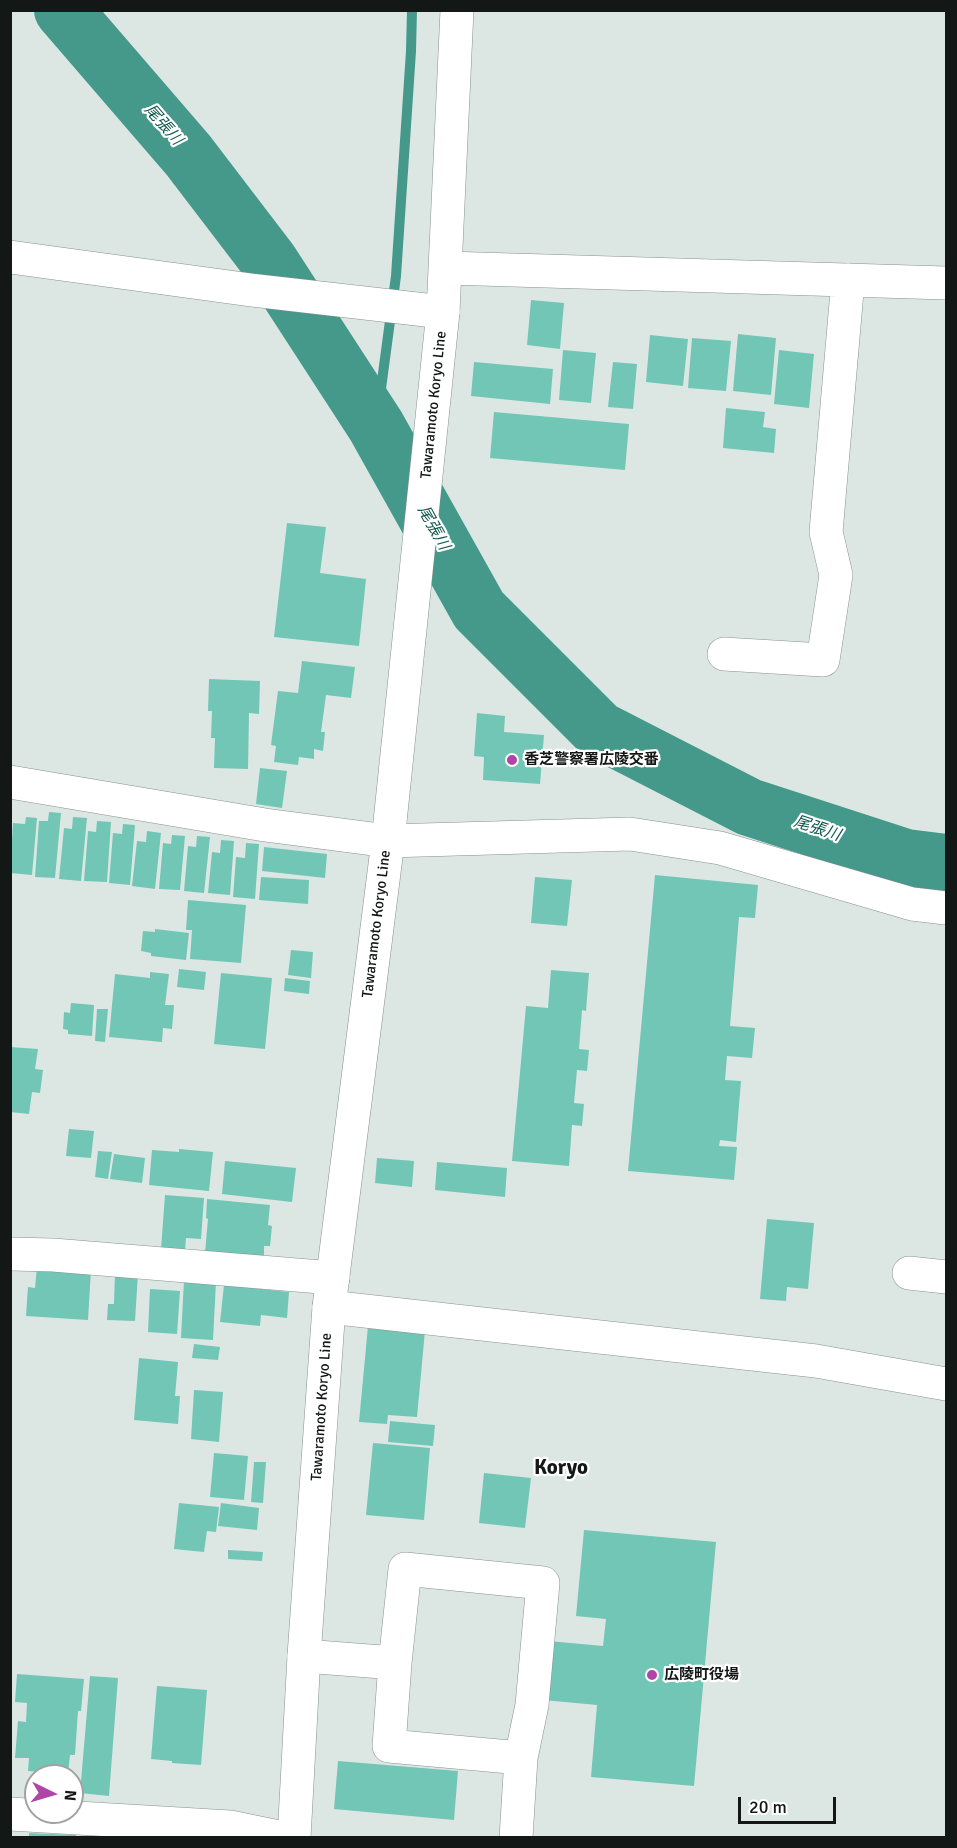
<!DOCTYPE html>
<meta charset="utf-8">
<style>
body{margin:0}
#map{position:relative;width:957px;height:1848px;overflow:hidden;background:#dce7e4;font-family:Signika,sans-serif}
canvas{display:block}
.frame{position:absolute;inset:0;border:12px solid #131716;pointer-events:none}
.north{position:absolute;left:24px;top:1764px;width:60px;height:60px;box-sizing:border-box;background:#fff;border:2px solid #a1a2a2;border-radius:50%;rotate:95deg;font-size:16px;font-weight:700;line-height:24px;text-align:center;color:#131716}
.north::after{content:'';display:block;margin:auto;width:21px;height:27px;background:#ae45a7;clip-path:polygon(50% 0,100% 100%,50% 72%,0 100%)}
.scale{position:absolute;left:738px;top:1797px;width:98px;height:27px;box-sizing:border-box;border:3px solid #131716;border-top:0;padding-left:8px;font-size:18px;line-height:21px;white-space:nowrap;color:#131716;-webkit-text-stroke:4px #fff;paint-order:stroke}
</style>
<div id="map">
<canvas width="957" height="1848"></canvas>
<div class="frame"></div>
<div class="north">N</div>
<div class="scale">20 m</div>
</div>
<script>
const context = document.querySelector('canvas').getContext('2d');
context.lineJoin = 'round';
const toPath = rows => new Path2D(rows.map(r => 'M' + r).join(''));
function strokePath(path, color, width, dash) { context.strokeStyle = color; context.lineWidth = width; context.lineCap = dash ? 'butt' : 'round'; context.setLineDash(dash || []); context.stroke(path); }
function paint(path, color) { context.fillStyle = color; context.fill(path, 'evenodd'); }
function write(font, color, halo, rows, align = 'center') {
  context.font = font + ' Signika,"Noto Sans JP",sans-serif'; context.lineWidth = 4.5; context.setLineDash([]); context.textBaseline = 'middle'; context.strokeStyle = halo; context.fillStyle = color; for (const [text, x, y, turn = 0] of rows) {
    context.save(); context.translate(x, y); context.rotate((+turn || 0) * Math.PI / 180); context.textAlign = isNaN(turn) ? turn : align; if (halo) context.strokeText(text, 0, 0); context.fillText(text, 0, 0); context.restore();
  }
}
strokePath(toPath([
 [376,426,396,276,411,51,412,10]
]), '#44998b', 10);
strokePath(toPath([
 [63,10,188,155,269,261,376,426,479,610,599,730,749,807,906,858,946,863]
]), '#44998b', 58);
paint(toPath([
 [531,300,564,303,560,349,527,345],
 [738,334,776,338,771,395,733,391],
 [650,335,688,339,683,386,646,382],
 [692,338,731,341,726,391,688,388],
 [563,350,596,353,591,403,559,400],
 [779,350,814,354,809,408,774,404],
 [474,362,553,369,550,404,471,396],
 [613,362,637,364,633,409,608,407],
 [726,408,765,412,763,427,776,429,774,453,723,448],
 [494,412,629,424,625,470,490,458],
 [287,523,326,527,320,573,366,579,359,646,274,637],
 [302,661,355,667,351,698,326,695,321,732,325,732,323,751,314,749,314,759,299,757,298,765,274,762,276,746,271,745,278,691,298,693],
 [209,679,260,681,259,714,249,713,248,769,214,768,215,738,211,738,212,711,208,711],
 [477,713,505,716,504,732,544,735,540,784,483,780,484,757,474,756],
 [260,768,287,771,282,808,256,804],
 [49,812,61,813,55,878,35,877,39,821,48,821],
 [26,817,37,818,32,875,10,873,13,823,25,824],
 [73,817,87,818,81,881,59,879,64,828,72,829],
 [97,821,111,822,107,882,84,881,88,831,96,832],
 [123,824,135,825,130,885,109,883,113,833,122,834],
 [147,831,161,833,155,889,132,886,137,841,146,842],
 [172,835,185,836,180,890,159,889,163,843,171,844],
 [197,836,210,837,204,893,184,891,188,846,196,847],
 [221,840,234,841,230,895,208,893,212,852,220,853],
 [246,843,259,844,255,899,233,897,236,857,245,858],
 [264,847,327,854,325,878,262,871],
 [655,875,758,885,755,918,739,917,730,1026,755,1028,752,1058,727,1056,725,1080,741,1081,736,1142,720,1140,719,1146,737,1147,734,1180,628,1171],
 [261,877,309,880,308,904,259,900],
 [535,877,572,880,567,926,531,923],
 [188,900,246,905,241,963,190,959,192,930,186,930],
 [155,929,189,933,186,960,151,956,151,953,141,951,143,931,155,932],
 [291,950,313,952,311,978,288,975],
 [179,969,206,972,204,990,177,987],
 [551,970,589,973,586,1011,582,1010,579,1049,589,1050,587,1071,577,1070,574,1103,584,1104,582,1126,572,1125,569,1166,512,1161,526,1006,548,1008],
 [150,972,169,974,165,1005,174,1005,172,1029,163,1028,162,1042,109,1037,115,974,150,978],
 [221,973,272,978,265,1049,214,1044],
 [285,978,310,981,309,994,284,991],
 [71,1003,94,1005,92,1036,68,1034,68,1030,63,1029,64,1012,70,1013],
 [97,1009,108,1009,105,1042,95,1041],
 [10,1047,38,1049,35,1069,43,1070,40,1093,32,1092,29,1114,10,1112],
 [69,1129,94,1131,91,1158,66,1156],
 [179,1149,213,1152,209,1191,149,1185,152,1150,179,1152],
 [98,1151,112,1152,108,1179,95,1177],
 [114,1154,145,1158,142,1183,110,1179],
 [377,1158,414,1161,412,1187,375,1183],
 [225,1161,296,1168,292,1202,222,1194],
 [437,1162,507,1168,505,1197,435,1190],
 [165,1195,204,1198,201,1239,186,1238,185,1251,161,1249],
 [207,1199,270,1205,268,1225,272,1226,270,1246,264,1246,264,1258,205,1253,208,1219,206,1218],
 [767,1219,814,1223,808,1289,787,1287,786,1301,760,1299],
 [37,1266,91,1270,88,1320,26,1316,28,1287,35,1288],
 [115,1272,138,1273,135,1321,107,1320,108,1304,114,1304],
 [184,1280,216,1282,213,1340,181,1338],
 [224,1285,289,1292,287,1318,261,1315,260,1326,220,1322],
 [150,1289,180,1291,177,1334,148,1332],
 [368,1326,425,1331,417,1417,388,1415,387,1424,359,1422],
 [194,1344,220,1347,218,1360,192,1358],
 [139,1358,178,1362,175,1396,180,1396,178,1424,134,1420],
 [194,1390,223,1392,219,1442,191,1439],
 [390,1421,435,1425,433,1446,388,1442],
 [373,1443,430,1448,424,1520,366,1515],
 [214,1453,248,1456,244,1500,210,1497],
 [254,1462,266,1462,263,1503,251,1502],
 [484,1473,531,1478,525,1528,479,1523],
 [179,1503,219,1507,216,1532,207,1531,204,1552,174,1549],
 [221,1503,259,1508,257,1530,218,1526],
 [584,1530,716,1542,694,1786,591,1777,597,1705,522,1698,527,1639,603,1646,606,1619,576,1616],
 [228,1550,263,1552,262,1561,228,1559],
 [17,1674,84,1679,81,1711,78,1711,75,1755,70,1755,68,1774,28,1771,29,1758,15,1758,18,1721,26,1722,27,1703,15,1702],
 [90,1676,118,1678,109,1796,80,1793],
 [157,1686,207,1690,201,1765,172,1763,172,1761,151,1759],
 [338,1761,458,1771,454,1820,334,1809],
 [29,1833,76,1835,76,1838,29,1838]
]), '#72c6b6');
const minor = toPath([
 [10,257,251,290,443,312],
 [446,268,946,283],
 [724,654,823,660,836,575,826,532,848,280],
 [10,782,265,825,388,841,630,834,720,848,912,904,946,908],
 [10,1254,53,1255,333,1278],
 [909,1273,946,1277],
 [329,1307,816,1361,946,1384],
 [304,1656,395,1663],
 [10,1814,230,1827,283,1838],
 [516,1838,521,1758,532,1705,543,1583,405,1569,395,1663,389,1746,521,1758]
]);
const major = toPath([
 [294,1838,304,1656,329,1307,388,841,443,312,457,10]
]);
strokePath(minor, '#88918f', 34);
strokePath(major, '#88918f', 34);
strokePath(minor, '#fff', 33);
strokePath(major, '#fff', 33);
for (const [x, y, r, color] of [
 [512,760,6,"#ae45a7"],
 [652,1675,6,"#ae45a7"]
]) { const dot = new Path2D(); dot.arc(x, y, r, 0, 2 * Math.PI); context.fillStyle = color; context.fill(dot); strokePath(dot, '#fff', 2); }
write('15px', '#131716', '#fff', [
 ["Tawaramoto Koryo Line",434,405,-84],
 ["Tawaramoto Koryo Line",377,924,-83],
 ["Tawaramoto Koryo Line",322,1407,-86]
]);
write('bold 15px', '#131716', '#fff', [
 ["香芝警察署広陵交番",524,760],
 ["広陵町役場",664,1675]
], 'left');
write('italic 16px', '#11584e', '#fff', [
 ["尾張川",163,125,49],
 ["尾張川",433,528,61],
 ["尾張川",817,829,18]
]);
write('bold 21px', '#131716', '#fff', [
 ["Koryo",561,1468]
]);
</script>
